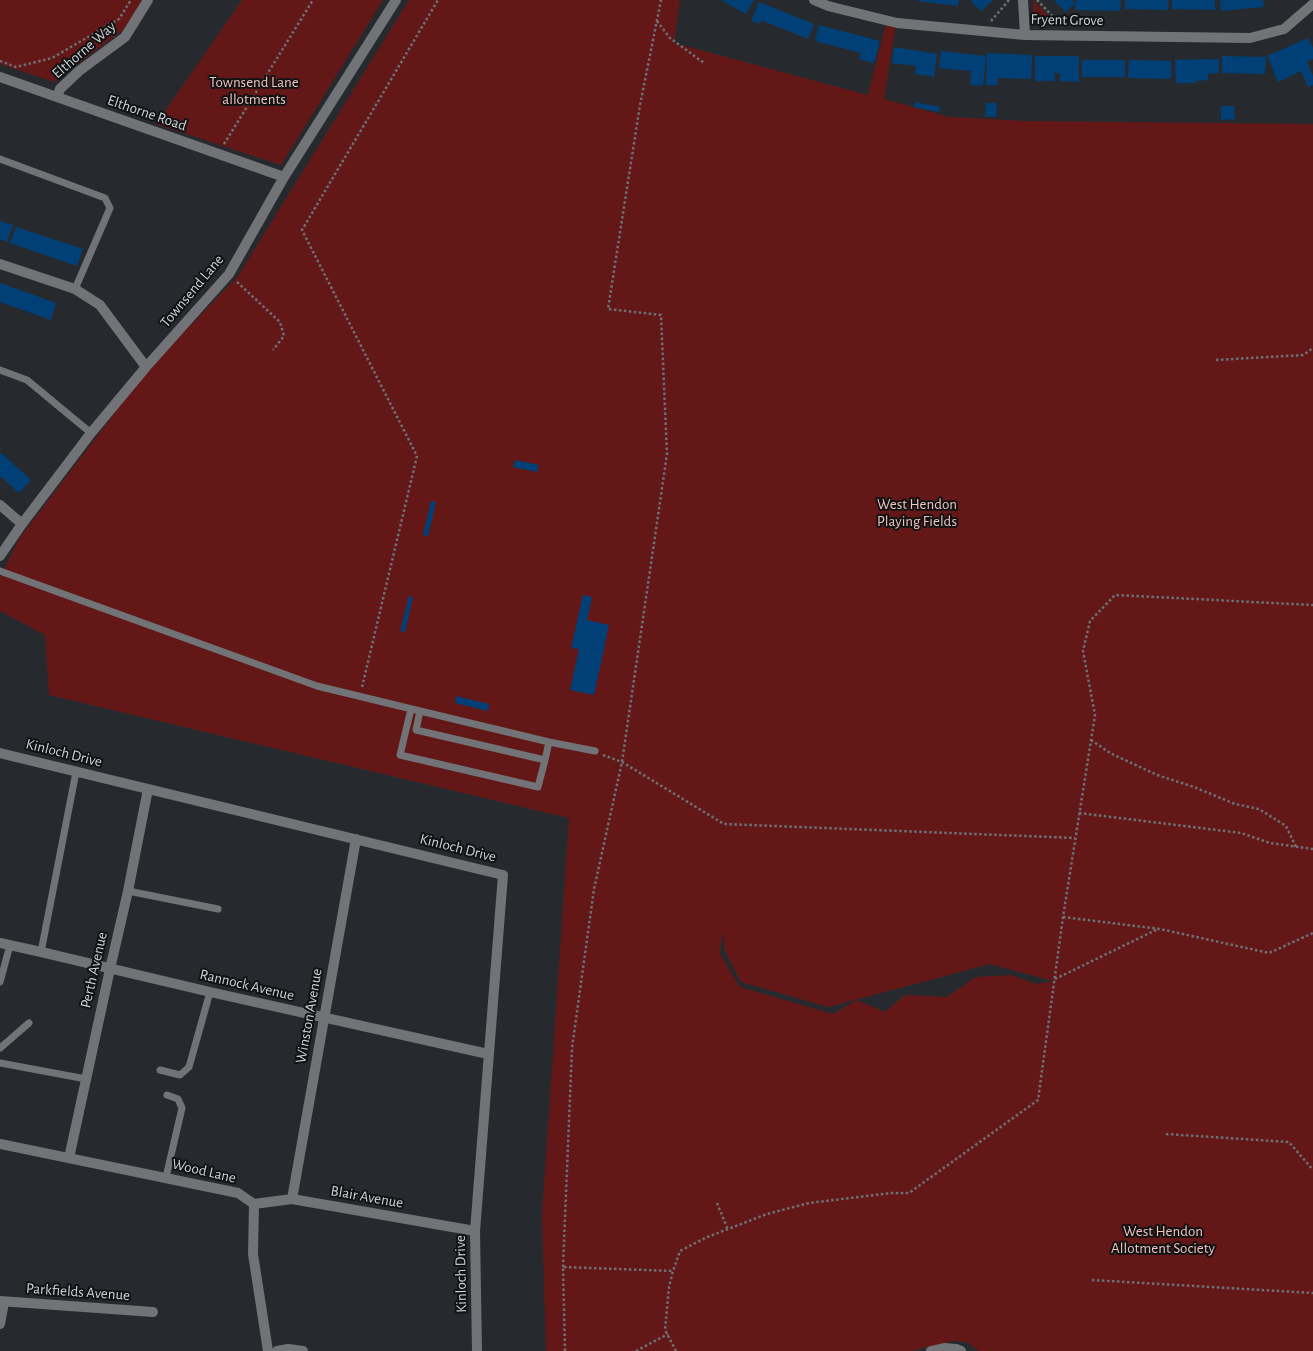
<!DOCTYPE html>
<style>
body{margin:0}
canvas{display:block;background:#262a2e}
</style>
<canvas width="1313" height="1351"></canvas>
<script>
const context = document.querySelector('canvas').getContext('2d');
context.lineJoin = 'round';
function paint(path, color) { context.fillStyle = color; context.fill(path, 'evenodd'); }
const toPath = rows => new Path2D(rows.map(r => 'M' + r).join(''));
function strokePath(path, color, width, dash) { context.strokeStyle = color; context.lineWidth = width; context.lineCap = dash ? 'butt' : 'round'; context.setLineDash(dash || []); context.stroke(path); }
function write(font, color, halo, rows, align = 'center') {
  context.font = font + ' "Alegreya Sans",sans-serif'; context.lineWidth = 4; context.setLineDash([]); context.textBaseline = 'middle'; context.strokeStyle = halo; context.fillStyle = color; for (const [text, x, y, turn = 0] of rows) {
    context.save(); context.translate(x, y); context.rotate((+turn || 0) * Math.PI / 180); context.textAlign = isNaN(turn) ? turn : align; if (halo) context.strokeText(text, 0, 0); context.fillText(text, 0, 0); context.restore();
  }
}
paint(toPath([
 [0,0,142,0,124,29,54,82,0,64],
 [242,0,383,0,281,165,156,124],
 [409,0,680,0,674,43,868,95,887,20,896,23,884,99,949,117,1025,121,1313,124,1313,1351,979,1351,966,1342,953,1341,911,1351,546,1351,542,1216,569,818,49,695,45,635,0,611,0,578,19,539,145,373,238,276],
 [722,930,725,951,741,982,828,1007,990,964,1053,981,1036,984,1011,975,976,977,947,997,905,995,885,1012,857,1000,833,1014,740,987,720,954],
 [1033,0,1055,22,1044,23,1037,19,1033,12]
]), '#631817');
paint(toPath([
 [721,0,754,0,746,14],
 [918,0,959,0,958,6,918,1],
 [972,0,993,0,981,11,971,1],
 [1054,0,1072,0,1075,3,1066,12],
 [1076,0,1121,0,1120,11,1075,10],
 [1125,0,1169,0,1168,10,1125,9],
 [1172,0,1215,0,1215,10,1172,9],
 [1220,0,1263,0,1264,7,1221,11],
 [759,2,814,24,808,39,761,20,760,24,751,21],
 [819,25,880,41,874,63,859,59,861,53,815,41],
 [1308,38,1313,48,1313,59,1307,62,1313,76,1313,85,1308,87,1301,71,1278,82,1267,56],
 [894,47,937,54,934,77,915,74,916,66,892,63],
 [941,51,986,56,983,86,970,85,971,71,939,68],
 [987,53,1032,55,1031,79,998,78,998,85,986,85],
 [1035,56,1079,56,1079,82,1060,81,1060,73,1055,73,1055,81,1035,81],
 [1222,56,1266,57,1265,74,1222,73],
 [1219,59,1219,73,1208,74,1208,80,1196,81,1196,83,1176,83,1175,60],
 [1082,60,1125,60,1125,77,1082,77],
 [1129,60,1171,61,1171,79,1128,78],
 [915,102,940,107,939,112,914,107],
 [986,103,997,103,996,117,985,116],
 [1221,106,1234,106,1235,119,1221,120],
 [0,221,13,225,7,242,0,239],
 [16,227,83,249,77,266,10,243],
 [0,283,56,303,51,320,0,302],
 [0,452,31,480,19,493,0,476],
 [515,460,539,465,537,472,513,467],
 [431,501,436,502,428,536,423,535],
 [583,595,592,597,587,620,609,625,594,695,570,690,579,649,571,648],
 [409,596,413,597,405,632,400,631],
 [456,696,489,704,488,711,455,703]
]), '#004076');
strokePath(toPath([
 [1037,0,1059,23,1059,25],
 [657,21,670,38,704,63],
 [991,21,1009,0],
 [0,61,16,67,52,58,119,19,131,0],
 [224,144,313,0],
 [237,282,280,322,284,336,273,350],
 [1216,360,1303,355,1313,348],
 [362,687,417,456,302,230,438,0],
 [1091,740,1110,753,1157,775,1194,787,1235,804,1259,809,1286,826,1296,847],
 [603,755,622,762,724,824,1075,838],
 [1079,813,1241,833,1270,843,1313,849],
 [1063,917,1160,929,1269,953,1313,933],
 [1055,979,1158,929],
 [1166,1134,1289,1142,1313,1170],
 [717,1203,728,1230],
 [563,1267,572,1048,594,889,622,762,667,454,661,315,608,309,640,105,661,0],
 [1092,1280,1313,1293],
 [565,1351,563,1267,673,1271],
 [636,1351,668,1334],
 [676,1351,665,1330,669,1287,673,1271,680,1251,705,1238,767,1214,809,1203,891,1193,909,1193,1038,1100,1063,917,1095,715,1083,651,1090,621,1115,595,1313,605]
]), '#6d7174', 2.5, [2.5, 2.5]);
strokePath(toPath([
 [0,159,105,198,110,208,75,289],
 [0,370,27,380,91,433],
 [0,571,317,686,420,711,416,730,545,760,538,787,400,755,411,709],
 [420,711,549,742,545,760],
 [549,742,595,751],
 [128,891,218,909],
 [41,952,76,772],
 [0,982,10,945],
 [0,1048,29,1023],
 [0,1063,86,1079],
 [160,1070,180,1075,189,1067,210,992],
 [166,1177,182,1108,178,1099,167,1095]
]), '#717376', 7);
strokePath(toPath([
 [814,0,828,6,897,23,1025,35,1250,38,1284,29,1313,4],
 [1023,0,1025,35],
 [0,77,284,177],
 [57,97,60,89,79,71,125,37,148,0],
 [0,264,75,289,100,305,146,367],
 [0,505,22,524],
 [0,556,22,524,91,433,146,367,229,274,284,177,396,0],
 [0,753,503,875,475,1231,477,1351],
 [0,943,41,952,210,992,488,1054],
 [69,1158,110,969,128,891,148,789],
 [292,1199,356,839],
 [254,1204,292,1199,475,1231],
 [0,1301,153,1312],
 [0,1324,4,1302],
 [277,1351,288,1349,303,1351]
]), '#717376', 10);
strokePath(toPath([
 [0,1144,238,1193,254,1204,253,1254,268,1351],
 [931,1351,944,1348,956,1349,961,1351]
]), '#717376', 10);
write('15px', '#d0d3d5', '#101214', [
 ["Fryent Grove",1067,20,1],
 ["Elthorne Way",84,50,-41],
 ["Elthorne Road",147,113,19],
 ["Townsend Lane",192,291,-50],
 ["Kinloch Drive",64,753,14],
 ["Kinloch Drive",458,848,14],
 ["Perth Avenue",94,970,-77],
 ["Rannock Avenue",247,985,13],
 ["Winston Avenue",309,1016,-80],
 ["Wood Lane",204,1171,13],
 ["Blair Avenue",367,1197,10],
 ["Kinloch Drive",461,1274,-91],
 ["Parkfields Avenue",78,1292,4]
]);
write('15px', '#f3c3bd', '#101214', [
 ["Townsend Lane",254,82],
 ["allotments",254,99],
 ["West Hendon",917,504],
 ["Playing Fields",917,521],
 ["West Hendon",1163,1231],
 ["Allotment Society",1163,1248]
]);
</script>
